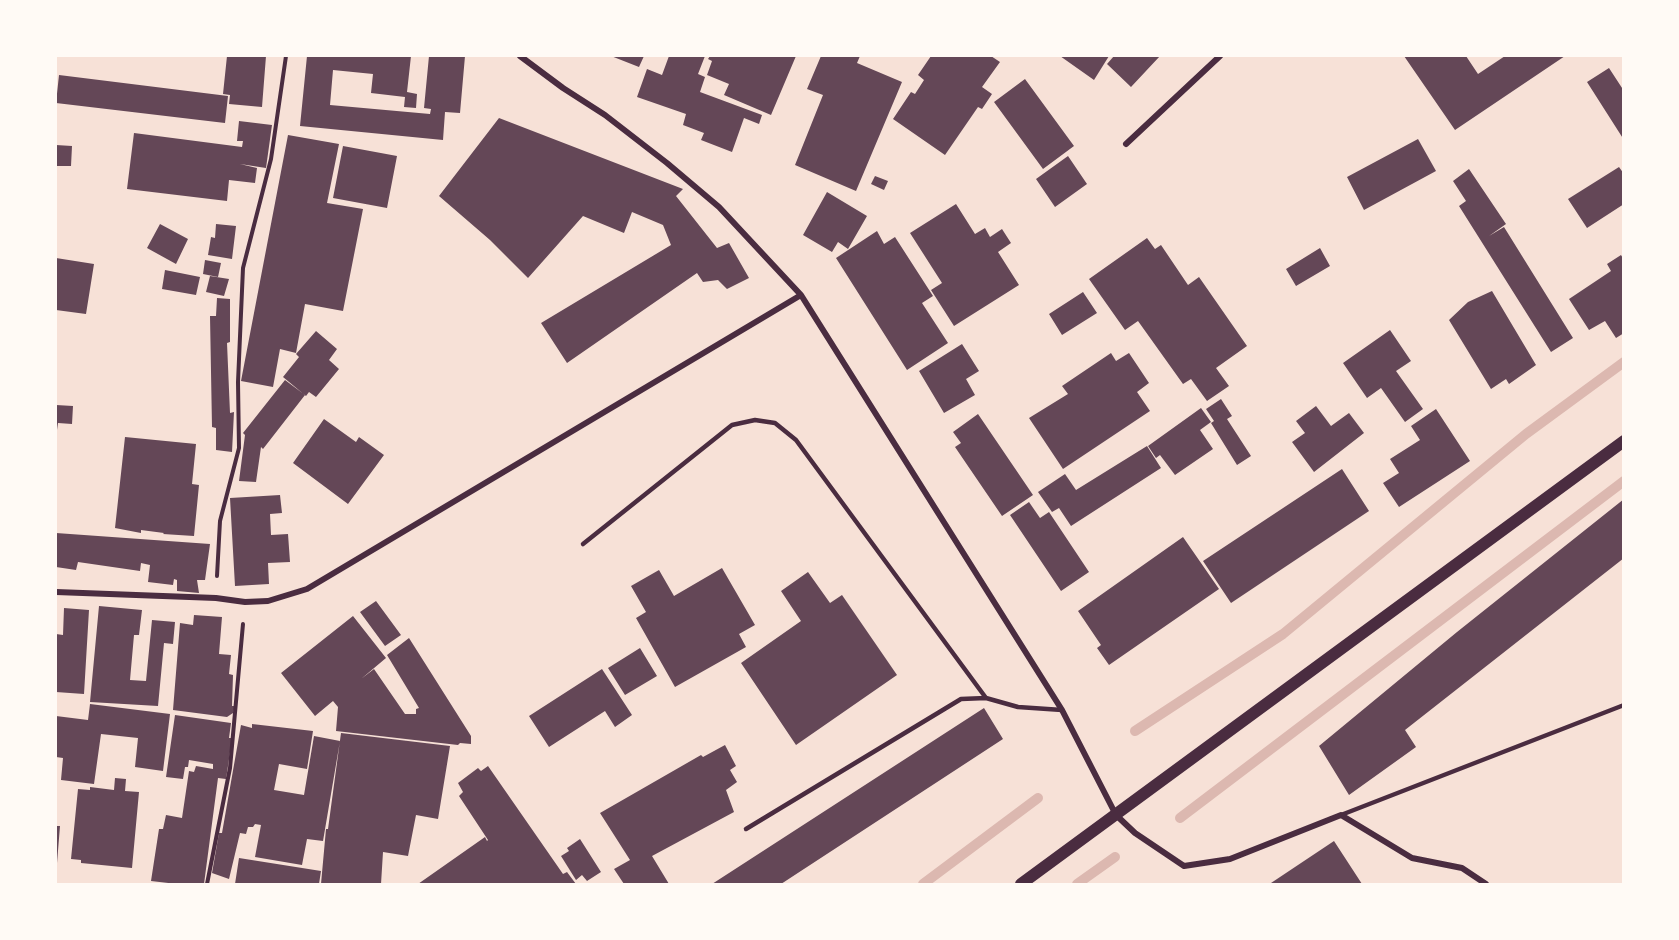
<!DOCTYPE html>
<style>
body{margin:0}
#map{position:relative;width:1679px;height:940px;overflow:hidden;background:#f7e1d7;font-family:Bitter,serif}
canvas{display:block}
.frame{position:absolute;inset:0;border:57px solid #fffaf5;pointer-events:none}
</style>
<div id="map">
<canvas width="1679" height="940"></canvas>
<div class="frame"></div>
</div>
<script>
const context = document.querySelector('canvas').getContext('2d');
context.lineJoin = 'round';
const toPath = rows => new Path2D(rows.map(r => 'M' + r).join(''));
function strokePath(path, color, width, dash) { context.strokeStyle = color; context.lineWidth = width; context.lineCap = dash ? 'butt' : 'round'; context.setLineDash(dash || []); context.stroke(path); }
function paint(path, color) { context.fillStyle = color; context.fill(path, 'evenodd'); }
strokePath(toPath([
 [1135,731,1283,634,1526,434,1624,362],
 [1180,818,1624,481],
 [923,884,1038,798],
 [1077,884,1115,857]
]), '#dcb8b0', 10);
paint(toPath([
 [227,56,266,56,262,107,229,104,230,95,223,94],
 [307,56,411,56,407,92,417,94,416,108,404,107,405,97,371,93,373,74,333,70,330,105,430,114,431,109,424,108,429,56,465,56,460,113,445,112,443,140,300,126],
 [611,56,644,56,639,67],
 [669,56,705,56,698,74,705,77,700,92,762,115,759,124,744,118,732,152,701,140,704,133,683,125,686,114,637,97,647,69,662,75],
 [710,56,796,56,771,115,724,95,729,84,707,75,712,61,708,59],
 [821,56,860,56,857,63,902,82,856,191,795,165,823,95,807,89],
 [931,56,991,56,1000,62,982,87,992,94,982,109,978,107,945,155,893,119,911,92,915,94,924,80,918,75],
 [1060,56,1109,56,1094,80],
 [1114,56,1160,56,1131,87,1107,64],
 [1404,56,1466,56,1478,74,1505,56,1565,56,1455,130],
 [1609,68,1624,91,1624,140,1587,82],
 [59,75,228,96,225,123,56,103],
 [1025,79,1074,146,1043,169,994,102],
 [499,118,683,189,676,196,717,248,729,243,749,278,727,289,718,280,703,282,697,273,567,363,541,323,671,245,663,225,632,212,624,233,583,216,528,278,490,240,439,196],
 [239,121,272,125,266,168,240,164,257,168,255,183,229,180,227,201,127,189,134,133,242,147,243,141,237,141],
 [288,135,339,144,327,203,363,209,343,311,305,304,296,353,280,349,273,387,241,381],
 [1418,139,1436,171,1364,210,1347,177],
 [56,145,72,146,71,166,56,166],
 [343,146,397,156,387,208,333,198],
 [1068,156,1087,184,1055,207,1036,179],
 [1619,167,1624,174,1624,204,1587,228,1568,199],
 [1469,169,1506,224,1489,236,1504,227,1573,338,1551,352,1459,206,1466,201,1453,181],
 [875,176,888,181,884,190,871,184],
 [827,192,867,216,848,249,838,242,832,252,803,235],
 [956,204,975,234,985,228,990,237,1002,229,1011,243,998,252,1019,285,954,326,931,290,942,283,910,233],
 [160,224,188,239,176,264,147,248],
 [216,224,236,226,232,259,208,255,211,237,215,238],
 [877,231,884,244,895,237,933,296,922,303,948,343,907,370,836,258],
 [1147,238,1155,249,1161,245,1188,285,1199,277,1247,346,1216,368,1229,386,1207,401,1191,379,1183,384,1138,321,1125,330,1089,279],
 [1320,248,1330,266,1296,286,1286,269],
 [1621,255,1624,260,1624,333,1616,338,1605,321,1589,330,1569,299,1611,271,1607,264],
 [56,258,94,264,86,314,56,310],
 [205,260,221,263,218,277,203,274],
 [165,270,200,277,196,295,162,289],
 [210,276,229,279,224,296,206,292],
 [1492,291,1536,365,1509,384,1506,379,1491,389,1449,320,1468,302],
 [1083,292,1097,313,1062,335,1049,314],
 [217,298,230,299,230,342,227,343,230,413,234,412,232,452,216,450,216,428,212,427,210,316,216,316],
 [1390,330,1411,361,1396,371,1423,409,1405,422,1381,388,1367,398,1343,363],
 [316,331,337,349,329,360,339,369,316,397,309,392,306,396,283,377,299,357,296,354],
 [962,344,979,371,966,379,975,395,944,413,919,371],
 [1111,353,1116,361,1129,353,1149,383,1137,392,1150,411,1063,469,1029,418,1068,394,1062,386],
 [285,380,305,395,263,449,261,447,256,482,239,481,245,435,243,433],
 [1221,399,1232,416,1227,419,1251,456,1237,465,1211,423,1214,421,1206,409],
 [56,405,73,406,72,424,58,423,57,430,56,430],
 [1316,406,1331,426,1349,413,1364,433,1314,472,1292,442,1305,433,1296,421],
 [1201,408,1211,422,1200,430,1213,449,1175,475,1160,455,1156,458,1148,446],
 [1436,409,1470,461,1399,507,1383,483,1399,473,1390,459,1420,440,1411,426],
 [978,414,1033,495,1002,516,955,447,961,443,953,432],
 [324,419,356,442,359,437,384,455,348,504,293,463],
 [125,437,196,444,192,484,199,485,194,536,163,534,164,533,141,530,141,533,115,528],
 [1147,446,1161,468,1071,526,1059,508,1052,512,1038,492,1065,474,1076,490],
 [1342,469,1369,511,1231,603,1203,561],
 [280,495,282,513,270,514,271,535,288,534,290,562,268,563,269,584,235,586,230,498],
 [1624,499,1624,558,1405,730,1416,747,1349,795,1319,746,1457,632],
 [1029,502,1040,518,1049,512,1089,572,1061,591,1010,515],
 [56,533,210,544,205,580,197,580,199,593,177,591,177,580,174,579,173,585,148,582,150,565,141,563,140,571,78,562,76,570,56,567],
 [1183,537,1219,589,1109,665,1097,648,1101,645,1078,611],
 [722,568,755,625,739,634,746,647,675,687,636,618,646,612,631,586,659,570,674,596],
 [808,572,830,603,842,595,897,675,796,745,741,663,801,621,781,591],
 [376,601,401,635,385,646,360,612],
 [99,606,142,610,139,635,134,635,130,680,146,681,152,620,175,622,173,644,164,643,158,706,90,702],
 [64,608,89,610,84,694,56,692,56,634,63,635],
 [194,615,222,617,219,654,231,655,229,674,233,675,232,706,235,706,233,713,227,717,173,710,180,623,193,625],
 [353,616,386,658,361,679,374,669,405,714,416,714,416,709,419,708,387,655,409,638,471,736,471,744,460,743,458,745,336,731,338,707,333,701,315,716,281,673],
 [640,648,657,676,625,695,608,668],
 [602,669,632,715,615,727,605,711,549,747,529,716],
 [90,704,170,714,163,771,135,767,138,738,101,734,94,784,61,780,63,758,56,757,56,716,88,720],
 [984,708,1003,739,781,884,712,884],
 [175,715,231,723,229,738,232,738,228,766,226,779,218,778,204,884,177,884,151,881,159,829,163,829,166,815,182,818,189,771,194,772,196,766,213,769,213,764,189,760,188,767,185,767,183,779,166,777],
 [252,724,313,731,307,769,279,764,274,790,304,795,314,736,340,741,323,841,307,839,302,865,255,857,261,825,255,824,253,827,248,827,246,834,240,833,229,879,212,873,219,833,222,833,241,725,252,728],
 [341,733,450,746,438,819,416,815,408,856,383,852,381,884,321,884,326,829,328,829],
 [725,745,736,766,730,770,737,782,726,790,734,812,652,856,669,884,624,884,614,869,630,860,600,813,701,755,703,757],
 [488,766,563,874,567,872,576,884,418,884,485,837,487,841,488,840,459,796,463,792,458,783,478,768,481,771],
 [115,778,126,779,125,791,139,792,132,868,81,863,81,860,71,859,78,789,90,790,90,787,114,790],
 [56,826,60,826,57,863,56,863],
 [580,839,601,872,587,881,582,875,576,880,561,856,569,851,567,848],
 [1334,841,1362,884,1272,884,1271,883],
 [239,858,321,871,319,884,235,884]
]), '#644757');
strokePath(toPath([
 [217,576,220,521,239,448,238,382,243,268,271,159,286,56],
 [207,884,230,768,243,624]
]), '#4a2c40', 4);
strokePath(toPath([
 [583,544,732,425,755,420,775,423,796,440,986,698],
 [1341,815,1624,705],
 [746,829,961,699,986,698,1018,707,1062,710]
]), '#4a2c40', 4.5);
strokePath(toPath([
 [520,56,563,88,605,115,667,163,719,207,801,295,1062,710,1116,815,1135,833,1184,866,1230,859,1341,815,1412,858,1462,868,1486,884],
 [1126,144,1220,56],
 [56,592,216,598,245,602,268,601,307,589,801,295]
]), '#4a2c40', 6);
strokePath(toPath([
 [1021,884,1624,441]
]), '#4a2c40', 12);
</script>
